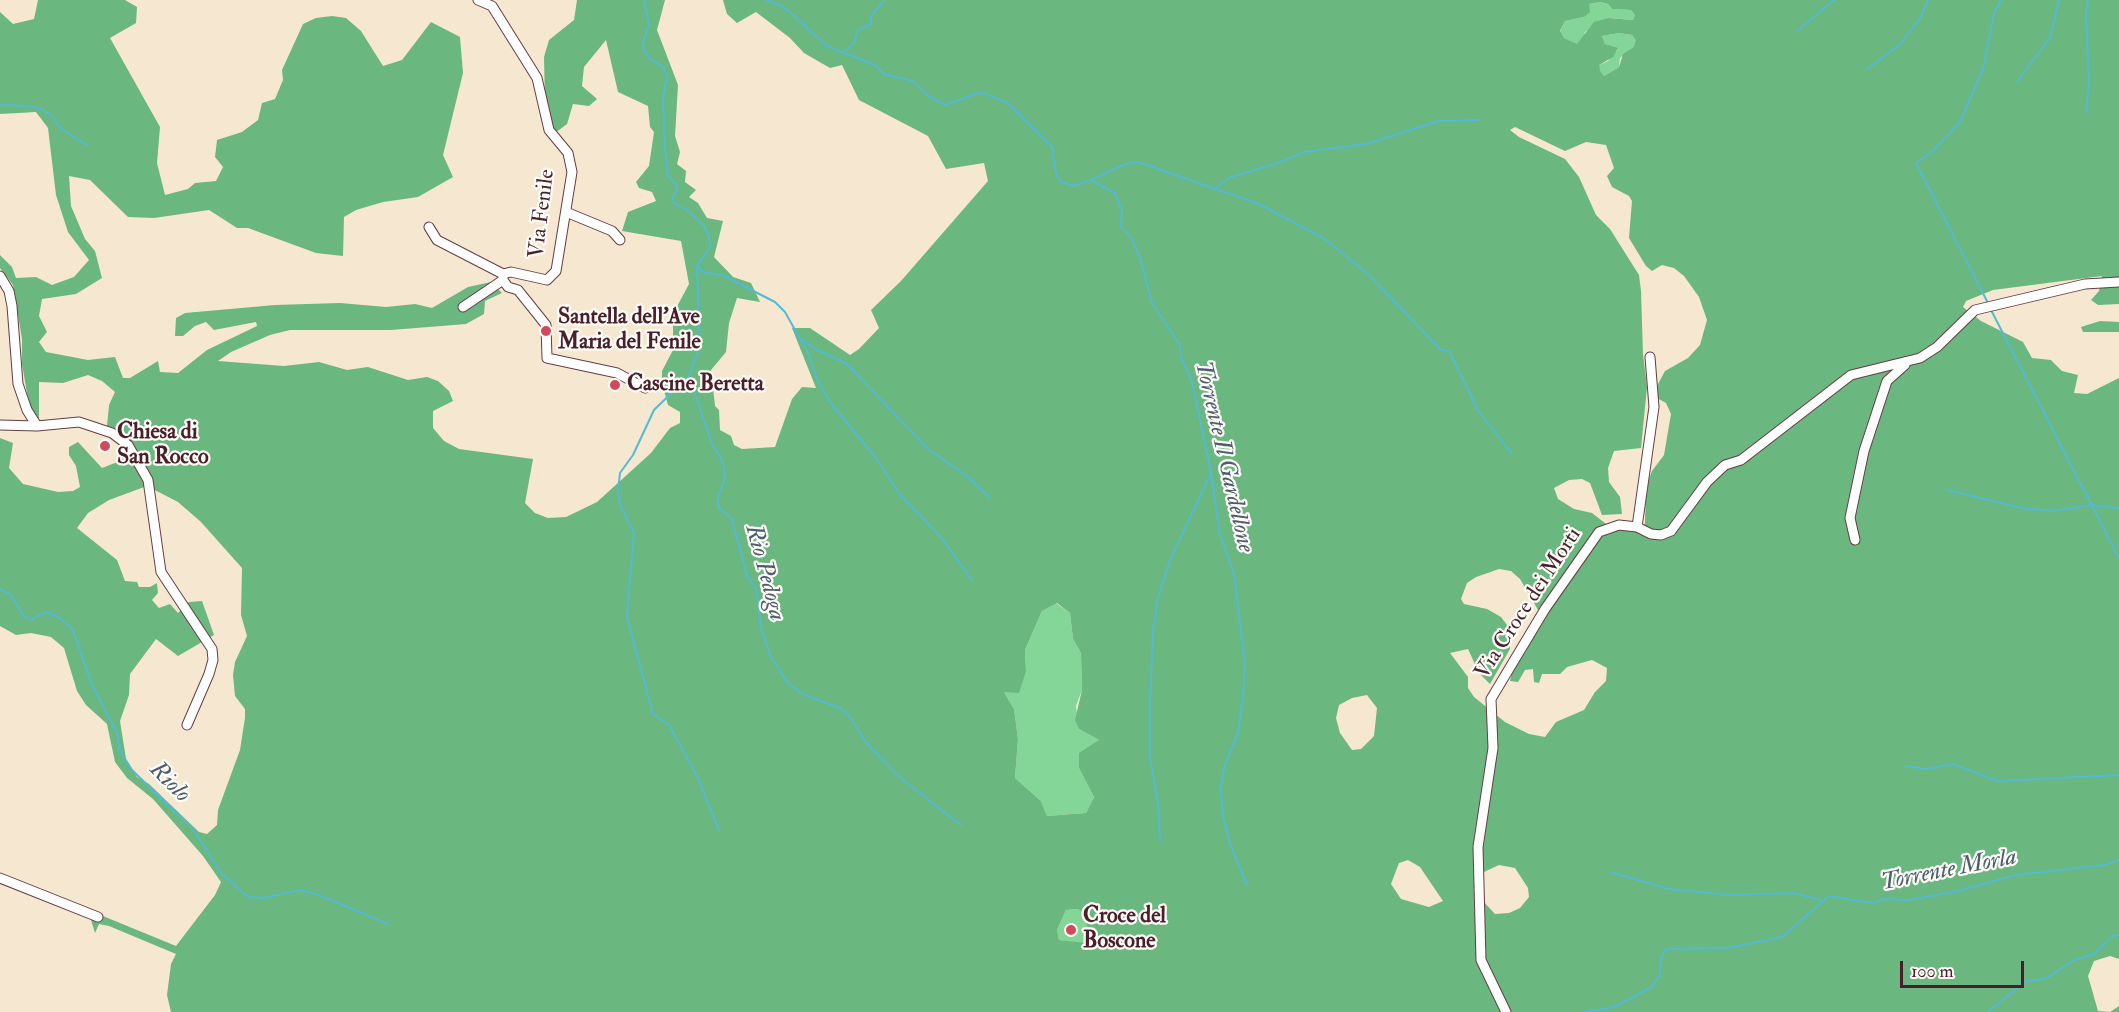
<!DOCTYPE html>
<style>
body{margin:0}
#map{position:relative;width:2119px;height:1012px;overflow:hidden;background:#f6e7d1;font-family:"IM FELL Double Pica",serif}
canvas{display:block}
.scale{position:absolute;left:1900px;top:961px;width:124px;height:27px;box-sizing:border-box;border:3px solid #4a1f2b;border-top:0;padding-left:8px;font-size:18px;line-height:21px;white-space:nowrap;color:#4a1f2b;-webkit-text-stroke:4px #fdfcf7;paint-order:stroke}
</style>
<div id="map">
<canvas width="2119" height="1012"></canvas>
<div class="scale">100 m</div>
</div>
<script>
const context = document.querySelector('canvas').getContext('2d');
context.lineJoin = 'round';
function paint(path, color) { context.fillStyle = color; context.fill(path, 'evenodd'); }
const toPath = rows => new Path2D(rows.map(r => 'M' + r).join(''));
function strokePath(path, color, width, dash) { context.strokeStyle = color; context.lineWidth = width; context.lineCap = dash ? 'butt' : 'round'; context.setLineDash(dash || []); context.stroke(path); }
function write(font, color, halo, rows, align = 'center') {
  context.font = font + ' "IM FELL Double Pica",serif'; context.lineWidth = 4.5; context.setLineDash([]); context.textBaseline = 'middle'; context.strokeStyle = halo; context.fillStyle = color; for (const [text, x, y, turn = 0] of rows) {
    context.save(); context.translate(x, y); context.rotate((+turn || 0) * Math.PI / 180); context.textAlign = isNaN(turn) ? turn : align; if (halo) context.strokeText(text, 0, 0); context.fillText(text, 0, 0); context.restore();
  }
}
paint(toPath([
 [1600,2,1608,4,1612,9,1631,10,1635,15,1633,20,1609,18,1585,32,1583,40,1577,45,1564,38,1560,32,1565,21,1584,17,1589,4],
 [1619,33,1632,35,1637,40,1635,47,1620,58,1619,67,1604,76,1599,71,1599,65,1608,61,1618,49,1605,44,1602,36],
 [1056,603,1070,613,1073,639,1081,653,1082,690,1076,706,1079,729,1099,740,1079,768,1094,797,1086,813,1047,816,1041,801,1015,778,1018,739,1014,709,1004,692,1026,671,1025,650,1042,611],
 [1078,909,1082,913,1091,936,1085,944,1059,940,1057,930,1066,910]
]), '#83d698');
paint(toPath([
 [38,0,125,0,137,7,136,23,110,38,160,127,157,163,165,195,188,189,195,183,216,181,223,167,215,157,217,140,242,132,258,120,262,103,275,99,283,80,282,70,303,24,316,18,332,16,346,18,361,31,383,66,402,60,431,22,460,37,463,73,443,155,453,177,418,197,383,202,356,210,344,217,343,256,316,253,248,228,237,228,209,210,154,218,128,217,90,180,69,176,71,206,85,239,95,251,102,278,76,294,42,299,39,316,47,332,39,342,46,352,88,360,115,357,123,378,130,378,158,361,160,372,178,373,207,350,257,326,256,322,214,330,206,322,195,326,183,336,175,336,176,318,185,313,275,305,340,303,386,307,415,304,432,308,468,287,491,282,502,293,485,301,484,314,466,324,391,330,290,330,270,335,231,352,218,361,284,366,319,362,347,370,368,367,408,380,427,377,438,381,449,391,453,401,433,411,433,428,444,441,459,449,533,459,525,503,535,513,548,518,566,517,597,502,651,453,670,428,680,423,680,412,668,405,662,383,662,371,673,350,673,314,689,284,681,241,622,231,628,212,656,201,652,192,639,188,636,182,649,166,654,132,650,127,648,106,618,92,606,40,584,67,582,86,597,99,589,106,573,104,567,124,555,133,545,104,544,57,549,40,574,20,577,0,665,0,657,30,678,85,675,136,680,152,677,164,686,171,685,182,696,190,689,197,698,203,707,218,723,221,714,257,733,277,751,283,760,302,737,298,729,323,726,352,711,370,715,406,719,410,720,430,731,436,734,445,742,449,775,447,792,399,802,387,816,388,792,328,810,328,850,355,859,349,879,328,871,310,901,281,988,181,984,163,946,169,928,136,859,100,842,65,830,68,804,53,790,38,756,12,737,23,727,14,723,0,2119,0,2119,304,2098,305,2091,300,2099,291,2102,276,1993,290,1966,301,1963,307,1981,321,2023,342,2032,358,2051,360,2062,371,2078,375,2074,393,2087,394,2119,378,2119,959,2110,956,2094,961,2088,976,2098,1011,2110,1012,2119,1006,2119,1012,171,1012,167,995,171,964,176,954,109,926,99,924,95,933,91,920,98,914,176,946,215,895,221,882,203,856,153,799,127,778,115,762,107,724,86,705,77,691,64,648,51,637,31,633,16,635,0,626,0,438,13,443,9,468,23,484,58,492,73,491,80,487,76,466,69,455,69,447,78,442,102,468,120,461,123,431,107,426,109,405,115,392,102,381,88,375,63,383,39,382,39,421,29,405,22,364,22,339,13,285,0,268,0,255,12,267,16,278,36,277,52,285,74,277,89,260,68,232,56,195,48,128,36,112,0,114,0,12,13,24,34,19],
 [1600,2,1608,4,1612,9,1631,10,1635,15,1633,20,1609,18,1594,22,1577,44,1564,38,1560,31,1565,21,1584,17,1590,12,1589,4],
 [1619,33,1632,35,1636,40,1634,47,1623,54,1619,67,1604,76,1600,71,1599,65,1613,57,1618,48,1605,44,1602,36],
 [1515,127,1565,151,1586,142,1606,145,1614,168,1607,176,1612,187,1629,196,1632,201,1629,238,1646,266,1652,271,1662,265,1674,268,1684,276,1699,297,1707,320,1700,345,1688,358,1665,371,1658,384,1657,398,1666,403,1671,414,1664,455,1652,471,1646,487,1645,524,1615,531,1592,513,1574,509,1558,499,1554,488,1569,480,1582,479,1590,483,1602,515,1622,514,1620,497,1609,482,1608,468,1614,451,1641,448,1647,387,1643,354,1641,291,1639,275,1610,229,1596,215,1579,177,1565,159,1519,137,1510,130],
 [147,486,178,502,201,522,242,568,241,615,247,636,235,662,233,675,235,696,245,709,245,718,240,750,218,810,217,825,207,834,199,832,149,784,137,777,126,759,120,721,129,695,130,674,156,639,178,656,214,635,202,601,189,602,178,613,170,604,159,608,152,600,158,593,157,583,150,587,139,587,137,582,125,581,117,560,77,528,88,513,109,500],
 [1499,569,1511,571,1520,579,1541,615,1513,669,1510,681,1518,682,1525,670,1533,669,1534,682,1539,683,1542,674,1560,674,1567,667,1592,660,1607,668,1606,681,1595,692,1584,710,1556,722,1545,737,1529,734,1505,722,1474,697,1468,688,1468,677,1450,653,1468,649,1479,673,1490,684,1510,649,1507,625,1501,617,1487,609,1464,604,1461,599,1467,583,1476,577],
 [1057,603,1070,613,1073,639,1081,653,1082,690,1075,720,1079,729,1099,740,1079,753,1079,768,1094,797,1086,813,1047,816,1041,801,1015,778,1018,739,1014,709,1004,692,1019,693,1026,671,1025,650,1042,611],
 [1367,695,1377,708,1374,736,1361,749,1352,750,1340,733,1336,718,1339,705,1352,698],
 [1408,860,1420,867,1443,901,1429,907,1401,899,1391,884,1399,863],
 [1499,865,1515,868,1528,888,1529,897,1520,908,1509,913,1495,914,1483,901,1484,872],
 [1078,909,1082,913,1091,936,1085,943,1059,940,1057,930,1066,910],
 [2100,321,2119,322,2119,332,2083,332,2081,327]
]), '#6ab780');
strokePath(toPath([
 [644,0,649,25,643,42,644,50,649,58,664,68,667,77,663,98,665,148,668,176,676,184,677,191,672,198,674,203,690,212,704,226,709,236,710,247,697,266,700,347,689,376,712,444,723,462,725,479,718,497,718,507,732,519,747,576,755,587,758,600,761,629,771,657,787,682,802,694,840,708,850,717,867,744,898,776,961,825],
 [766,0,784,7,827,46,875,65,884,74,913,81,930,97,945,105,981,92,1008,103,1052,147,1056,173,1061,182,1074,186,1091,180,1115,193,1122,211,1121,227,1130,236,1140,257,1152,303,1180,345,1181,357,1192,382,1211,472,1220,535,1234,574,1245,664,1243,697,1238,733,1225,765,1221,787,1223,816,1230,844,1247,885],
 [1797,31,1834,0],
 [846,51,854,43,858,30,871,24,871,16,885,0],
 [1867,69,1899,45,1921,17,1928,0],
 [2017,82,2050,38,2059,0],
 [0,105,30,106,42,109,53,117,60,128,87,145],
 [2086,113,2089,85,2086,14,2088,0],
 [1092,180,1125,164,1138,162,1259,204,1325,239,1369,275,1441,350,1449,351,1479,412,1512,454],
 [1217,187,1231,177,1281,162,1304,152,1366,144,1439,121,1479,120],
 [698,267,703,272,724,276,775,302,785,312,808,353,818,381,830,402,876,458,900,495,940,536,972,580],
 [1989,305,1916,163,1932,152,1960,122,1983,69,1994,14,2001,0],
 [1991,310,2119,558],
 [802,339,815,349,847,364,928,449,967,476,990,498],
 [689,376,654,410,633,455,620,473,618,490,620,505,634,533,627,617,653,714,669,725,697,776,719,830],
 [1947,490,2022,508,2052,511,2092,505,2119,508],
 [0,589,11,595,24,616,31,620,45,612,57,616,73,630,91,683,117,732,120,751,132,770,193,829,221,873,248,897,264,898,299,890,319,895,388,924],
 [1905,766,1927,769,1953,764,1997,781,2119,775],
 [1160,841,1158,804,1150,758,1150,706,1153,632,1158,597,1170,560,1211,473],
 [1610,872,1669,889,1728,895,1794,893,1821,900],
 [1583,1012,1614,1007,1652,987,1660,975,1661,958,1666,949,1728,948,1782,937,1829,896,1873,903,1884,899,1909,900,1958,891,2015,875,2105,865,2119,860],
 [1988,1012,2025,982,2047,978,2074,960,2094,954,2113,936,2119,935]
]), '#54bad2', 2);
const street = toPath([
 [478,0,492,6,537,78,549,130,568,153,572,172,556,271,547,280,511,272,503,274,503,280,508,287,518,290,546,325,547,358,617,373,645,388],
 [566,212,612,231,620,240],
 [429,227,437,240,503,274],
 [0,276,9,291,12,306,18,384,27,410,37,426,79,422,112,433,128,445,148,480,161,572,212,649,213,660,209,674,187,725],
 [463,307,503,280],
 [0,425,37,426],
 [1637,527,1654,407,1650,357],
 [1855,540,1850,518,1864,451,1887,381,1905,365],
 [0,878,98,917],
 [1506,1012,1481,960,1478,847,1493,748,1491,699,1545,609,1599,532,1619,525,1637,527,1651,534,1661,535,1671,531,1707,482,1725,465,1741,460,1851,375,1920,358,1937,347,1975,310,2085,284,2119,282]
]);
strokePath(street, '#643d44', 11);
strokePath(street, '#fff', 9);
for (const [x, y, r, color] of [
 [546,331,6,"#d1495b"],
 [615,385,6,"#d1495b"],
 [105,446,6,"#d1495b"],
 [1071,930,6,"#d1495b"]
]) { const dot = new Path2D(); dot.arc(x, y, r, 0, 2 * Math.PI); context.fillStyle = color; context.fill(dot); strokePath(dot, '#fdfcf7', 2); }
write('22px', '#4a1f2b', '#fdfcf7', [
 ["Via Fenile",543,214,-83],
 ["Via Croce dei Morti",1529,604,-57]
]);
write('bold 22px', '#4a1f2b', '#fdfcf7', [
 ["Santella dell'Ave",558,318],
 ["Maria del Fenile",558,343],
 ["Cascine Beretta",627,385],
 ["Chiesa di",117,433],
 ["San Rocco",117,458],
 ["Croce del",1083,917],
 ["Boscone",1083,942]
], 'left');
write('italic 24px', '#4e5d6e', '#fdfcf7', [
 ["Torrente Il Gardellone",1223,457,77],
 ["Rio Pedoga",764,573,75],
 ["Riolo",169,783,45],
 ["Torrente Morla",1949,871,-11]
]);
</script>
